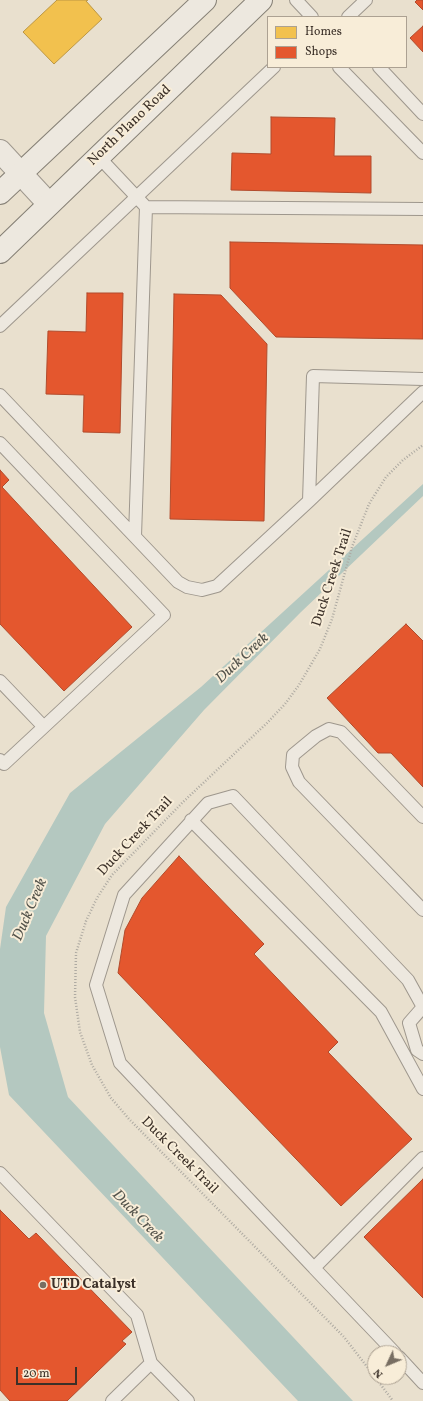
<!DOCTYPE html>
<style>
body{margin:0}
#map{position:relative;width:423px;height:1401px;overflow:hidden;background:#e9e0ce;font-family:Vollkorn,serif}
canvas{display:block}
.legend{position:absolute;left:267px;top:16px;width:140px;height:52px;box-sizing:border-box;background:#f8edd8;border:1px solid #aca192;margin:0;padding:5px 7px;list-style:none;font-size:12px;color:#3b3028}
.legend li{display:flex;align-items:center;gap:8px;height:20px}
.legend b{width:20px;border:1px solid #aca192}
.north{position:absolute;left:367px;top:1345px;width:40px;height:40px;box-sizing:border-box;background:#f8edd8;border:1px solid #aca192;border-radius:50%;rotate:226deg;font-size:11px;font-weight:700;line-height:16px;text-align:center;color:#3b3028}
.north::after{content:'';display:block;margin:auto;width:14px;height:18px;background:#786e62;clip-path:polygon(50% 0,100% 100%,50% 72%,0 100%)}
.scale{position:absolute;left:16px;top:1367px;width:61px;height:18px;box-sizing:border-box;border:2px solid #3b3028;border-top:0;padding-left:5px;font-size:12px;line-height:14px;white-space:nowrap;color:#3b3028;-webkit-text-stroke:3px #f8edd8;paint-order:stroke}
</style>
<div id="map">
<canvas width="423" height="1401"></canvas>
<ul class="legend">
<li><b style="height:11px;background:#f2c14e"></b>Homes</li>
<li><b style="height:11px;background:#e4572e"></b>Shops</li>
</ul>
<div class="north">N</div>
<div class="scale">20 m</div>
</div>
<script>
const context = document.querySelector('canvas').getContext('2d');
context.lineJoin = 'round';
function paint(path, color) { context.fillStyle = color; context.fill(path, 'evenodd'); }
const toPath = rows => new Path2D(rows.map(r => 'M' + r).join(''));
function strokePath(path, color, width, dash) { context.strokeStyle = color; context.lineWidth = width; context.lineCap = dash ? 'butt' : 'round'; context.setLineDash(dash || []); context.stroke(path); }
function write(font, color, halo, rows, align = 'center') {
  context.font = font + ' Vollkorn,serif'; context.lineWidth = 4; context.setLineDash([]); context.textBaseline = 'middle'; context.strokeStyle = halo; context.fillStyle = color; for (const [text, x, y, turn = 0] of rows) {
    context.save(); context.translate(x, y); context.rotate((+turn || 0) * Math.PI / 180); context.textAlign = isNaN(turn) ? turn : align; if (halo) context.strokeText(text, 0, 0); context.fillText(text, 0, 0); context.restore();
  }
}
paint(toPath([
 [423,484,423,496,301,612,204,710,105,824,46,936,44,1013,68,1097,353,1401,298,1401,9,1095,0,1047,0,949,6,907,70,793,201,687]
]), '#b4c8c0');
const homes = toPath([
 [57,0,88,0,86,1,102,19,54,64,23,32,57,0]
]);
paint(homes, '#f2c14e');
strokePath(homes, '#bb9643', 1);
const shops = toPath([
 [417,0,423,0,423,10,415,2,417,0],
 [423,26,423,52,410,38,423,26],
 [271,117,335,118,334,156,371,156,371,193,231,190,232,153,271,154,271,117],
 [230,242,423,245,423,339,276,337,230,288,230,242],
 [87,293,123,293,120,433,83,432,84,395,46,394,48,331,86,332,87,293],
 [174,294,221,295,267,344,264,521,170,519,174,294],
 [0,470,9,480,2,487,132,627,64,691,0,624,0,470],
 [406,624,423,641,423,787,391,753,378,753,327,698,406,624],
 [179,856,264,944,254,954,338,1042,328,1052,412,1139,341,1206,118,973,125,930,142,898,179,856],
 [423,1179,423,1298,364,1237,423,1179],
 [0,1210,29,1239,36,1233,132,1332,122,1341,126,1344,67,1401,10,1401,0,1390,0,1210]
]);
paint(shops, '#e4572e');
strokePath(shops, '#b14b2c', 1);
const lane = toPath([
 [296,0,312,17],
 [348,17,366,0],
 [339,67,423,153],
 [379,67,423,114],
 [98,156,146,207,423,209],
 [0,326,274,67],
 [0,395,178,582,187,587,202,590,217,586,309,501,423,392],
 [0,443,164,615,4,764,0,760],
 [309,501,313,376,423,379],
 [135,536,146,207],
 [0,681,43,726],
 [423,817,341,732,329,729,316,736,293,755,292,767,299,782,423,910],
 [191,820,381,1012,423,1089],
 [423,1054,417,1050,409,1023,423,1007,408,980,233,796,208,803,124,895,96,985,120,1063,314,1268,423,1158],
 [0,1173,137,1315,151,1363],
 [314,1268,395,1353],
 [399,1357,423,1383],
 [112,1401,151,1363,188,1401]
]);
const street = toPath([
 [0,151,49,204]
]);
const secondary = toPath([
 [0,193,205,0],
 [0,252,261,0]
]);
strokePath(lane, '#9e978d', 14);
strokePath(street, '#9e978d', 24);
strokePath(secondary, '#868076', 24);
strokePath(toPath([
 [375,1377,344,1337,129,1119,111,1098,92,1065,80,1032,75,997,76,953,86,921,97,898,112,875,183,802,267,723,285,704,299,685,320,649,332,619,352,547,369,504,386,477,403,460,423,445],
 [375,1377,393,1401]
]), '#aeaaa2', 2.5, [1, 2]);
strokePath(lane, '#ede8df', 12);
strokePath(street, '#ede8df', 22);
strokePath(secondary, '#ede8df', 22);
for (const [x, y, r, color] of [
 [43,1285,4,"#786e62"]
]) { const dot = new Path2D(); dot.arc(x, y, r, 0, 2 * Math.PI); context.fillStyle = color; context.fill(dot); strokePath(dot, '#f8edd8', 1.5); }
write('14px', '#3b3028', '#f8edd8', [
 ["North Plano Road",130,126,-44],
 ["Duck Creek Trail",333,578,-72],
 ["Duck Creek Trail",136,837,-47],
 ["Duck Creek Trail",179,1156,45]
]);
write('bold 14px', '#3b3028', '#f8edd8', [
 ["UTD Catalyst",51,1285]
], 'left');
write('italic 15px', '#54544c', '#f8edd8', [
 ["Duck Creek",243,659,-43],
 ["Duck Creek",31,910,-67],
 ["Duck Creek",137,1217,46]
]);
</script>
